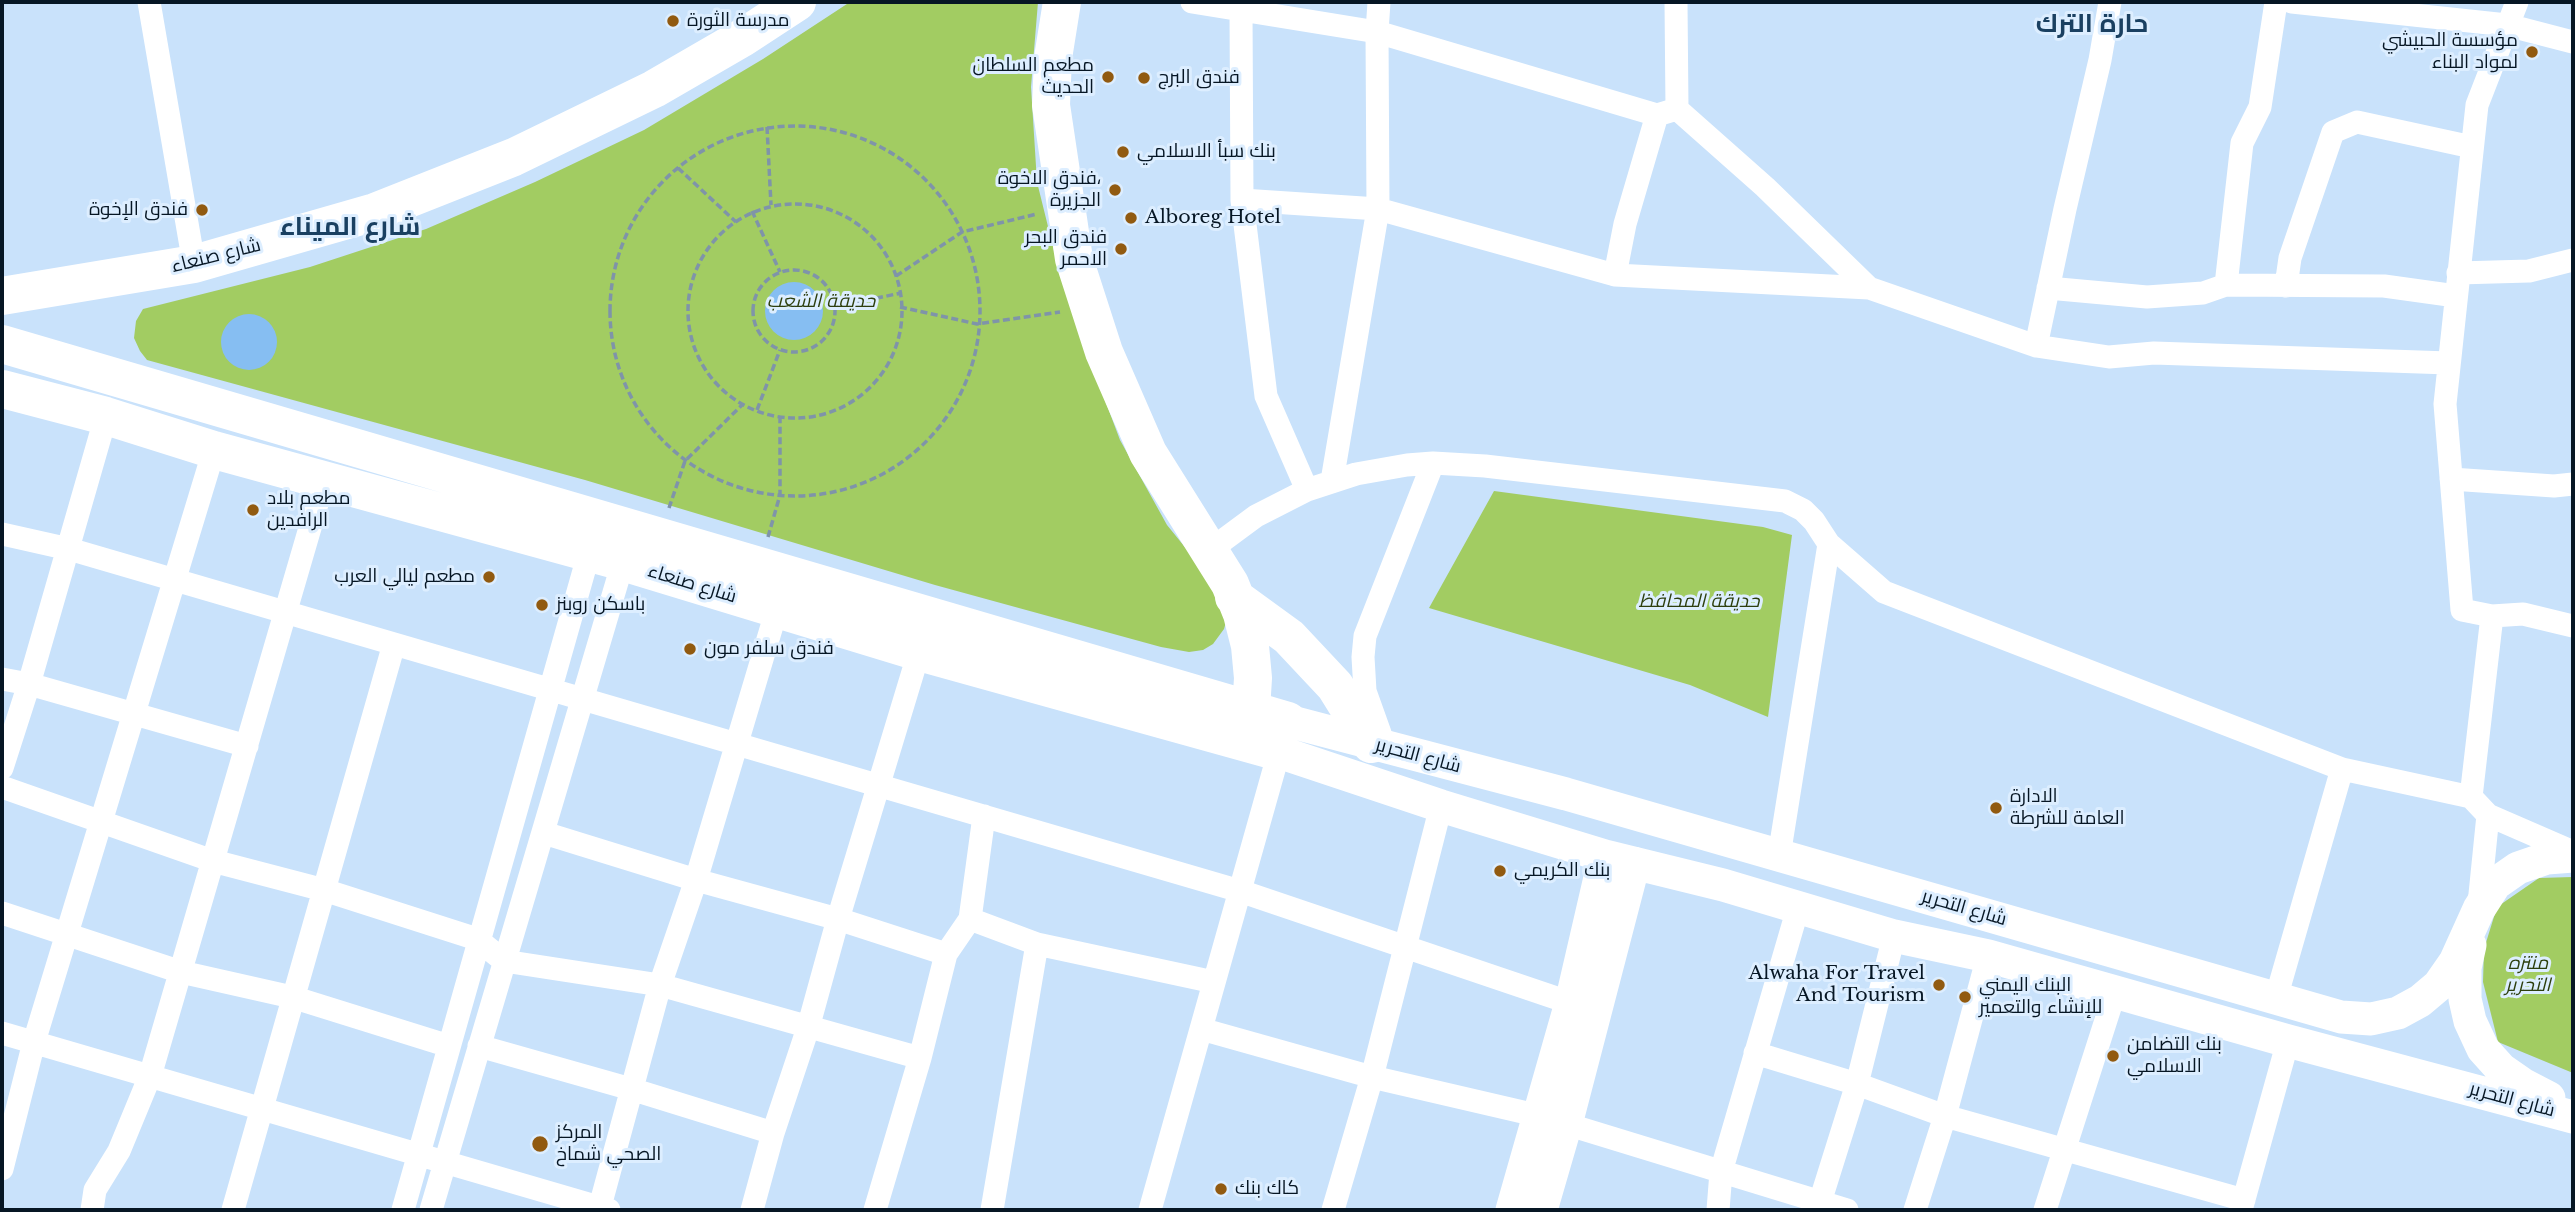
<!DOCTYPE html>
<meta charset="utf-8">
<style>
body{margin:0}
#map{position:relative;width:2575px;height:1212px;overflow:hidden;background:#c9e2fb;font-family:"Libre Baskerville",serif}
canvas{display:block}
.frame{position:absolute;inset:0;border:4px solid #061624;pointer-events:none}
</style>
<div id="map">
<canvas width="2575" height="1212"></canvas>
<div class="frame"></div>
</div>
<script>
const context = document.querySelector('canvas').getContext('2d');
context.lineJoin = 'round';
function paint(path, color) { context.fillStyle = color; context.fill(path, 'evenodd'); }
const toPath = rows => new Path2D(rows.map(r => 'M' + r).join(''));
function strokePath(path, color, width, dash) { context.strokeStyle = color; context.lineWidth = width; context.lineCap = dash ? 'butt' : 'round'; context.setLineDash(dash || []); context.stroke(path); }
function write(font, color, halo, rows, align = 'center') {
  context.font = font + ' "Libre Baskerville",Cairo,serif'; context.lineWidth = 6; context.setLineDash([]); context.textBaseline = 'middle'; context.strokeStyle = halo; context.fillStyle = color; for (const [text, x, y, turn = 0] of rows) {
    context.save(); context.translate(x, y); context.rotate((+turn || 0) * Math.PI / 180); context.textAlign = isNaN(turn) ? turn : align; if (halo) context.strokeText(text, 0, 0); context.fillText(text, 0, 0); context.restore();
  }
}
paint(toPath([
 [850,2,1038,2,1031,87,1037,182,1059,271,1085,347,1120,440,1167,525,1218,588,1229,612,1224,629,1213,644,1203,650,1189,652,1161,647,935,585,585,480,147,360,140,351,134,338,136,321,143,309,310,267,426,229,535,182,644,130,763,59],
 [1494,491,1763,527,1792,535,1768,717,1690,685,1429,608],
 [2573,877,2573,1073,2498,1042,2483,982,2484,949,2497,907,2539,878]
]), '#a2cc62');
paint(toPath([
 '765 311a29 29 0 1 1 58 0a29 29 0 1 1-58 0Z',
 '221 342a28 28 0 1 1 56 0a28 28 0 1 1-56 0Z'
]), '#86bef2');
strokePath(toPath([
 '610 311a185 185 0 1 1 370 0a185 185 0 1 1-370 0Z',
 [767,127,771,205],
 [678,168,736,222],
 '688 311a107 107 0 1 1 214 0a107 107 0 1 1-214 0Z',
 [752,211,780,272],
 '753 311a41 41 0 1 1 82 0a41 41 0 1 1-82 0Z',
 [896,276,962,232,1037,214],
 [835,307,901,293],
 [900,307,977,324,1060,312],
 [757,410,780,350],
 [669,508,685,461,743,404],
 [768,537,780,495,780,417]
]), '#7f94a9', 3.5, [7, 3.5]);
strokePath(toPath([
 [149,2,194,264],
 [1192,2,1377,32,1657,115,1677,109,1765,187,1869,288],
 [1243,2,1241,11,1242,200,1266,396,1307,490],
 [1676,2,1677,109],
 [2292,2,2507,25,2573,42],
 [1242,200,1378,209,1615,275,1869,288,2036,346,2109,357,2154,353,2449,363],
 [2458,273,2529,271,2573,260],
 [1615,275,1625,224,1657,115],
 [2226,285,2242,143,2260,107,2276,2],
 [2286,286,2290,258,2333,132,2357,122,2472,147],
 [2048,288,2147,297,2203,293,2226,285,2384,286,2456,296],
 [2036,346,2065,209,2100,60,2110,2],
 [2451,479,2554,486,2573,484],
 [1332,481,1378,209,1377,32,1379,2],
 [2,534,69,549,1240,891,1571,1003],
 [1210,550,1256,516,1307,490,1356,474,1407,465,1433,463,1485,466,1785,501,1803,510,1814,521,1829,544,1884,592,2342,769,2471,797],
 [2492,616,2523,614,2573,626],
 [2,679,29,684,247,746],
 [1380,733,1365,691,1363,657,1365,636,1433,463],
 [2,768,29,684,106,416],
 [2,787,213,861,324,890,477,939,504,961,660,985,920,1058],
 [2488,815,2471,797,2492,616,2462,610,2445,404,2477,105,2517,2],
 [544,833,696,880,838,919,946,954],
 [1779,856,1829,544],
 [2479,904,2488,815,2573,852],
 [2,913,181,972,292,997,449,1046],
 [970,919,1037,944,1214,982],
 [2276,998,2342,769],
 [1201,1029,1372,1077,1540,1116,1847,1210],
 [2,1033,609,1210],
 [479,1046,631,1089,773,1133],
 [1755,1053,1857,1084,1945,1116,2244,1200],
 [2,1169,34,1042,214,450],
 [1820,1202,1857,1084,1894,936],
 [92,1210,95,1190,119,1151,150,1076,324,480],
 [233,1210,394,644],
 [403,1210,589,553],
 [431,1210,623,562],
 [599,1210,660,985,696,880,777,609],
 [752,1210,773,1133,808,1028,838,919,919,652],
 [875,1210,920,1058,946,954,970,919,984,816],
 [992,1210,1037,944],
 [1150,1210,1279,752],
 [1333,1210,1372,1077,1441,806],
 [1718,1210,1721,1172,1798,908],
 [1915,1210,1945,1116,1988,956],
 [2045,1210,2115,992],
 [2241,1210,2288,1041]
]), '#fff', 23);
strokePath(toPath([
 [1288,721,1566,794,2341,1017,2371,1019,2398,1013,2420,1001,2439,985,2455,962,2479,909,2495,884,2518,868,2547,858,2573,856],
 [1279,752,1441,806,1605,856,1723,885,1894,936,1988,956,2288,1041,2573,1117],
 [2470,945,2465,968,2465,999,2470,1021,2483,1049,2501,1069,2524,1085,2549,1098],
 [1512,1210,1571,1003,1605,856],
 [1541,1210,1566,1124,1634,863]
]), '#fff', 33);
strokePath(toPath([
 [1062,2,1053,58,1051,105,1074,259,1104,352,1148,453,1230,584,1242,614,1250,646,1253,678,1251,710],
 [2,296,194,264,375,212,514,157,654,89,742,38,797,2],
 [2,344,1288,721],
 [2,389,106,416,214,450,623,562,919,652,1279,752],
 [1234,597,1289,637,1335,686,1371,744]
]), '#fff', 38);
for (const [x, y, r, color] of [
 [673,21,7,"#915a10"],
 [2532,52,7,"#915a10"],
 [1108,77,7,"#915a10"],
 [1144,78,7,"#915a10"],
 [1123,152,7,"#915a10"],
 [1115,190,7,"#915a10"],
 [202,210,7,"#915a10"],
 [1131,218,7,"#915a10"],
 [1121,249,7,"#915a10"],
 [253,510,7,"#915a10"],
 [489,577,7,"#915a10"],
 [542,605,7,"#915a10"],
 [690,649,7,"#915a10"],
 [1996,808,7,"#915a10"],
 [1500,871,7,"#915a10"],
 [1939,985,7,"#915a10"],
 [1965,997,7,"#915a10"],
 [2113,1056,7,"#915a10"],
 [540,1144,9,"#915a10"],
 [1221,1189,7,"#915a10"]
]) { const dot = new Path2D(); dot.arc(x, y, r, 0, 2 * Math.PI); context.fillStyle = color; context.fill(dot); strokePath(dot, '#def', 2.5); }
write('19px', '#061624', '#def', [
 ["مدرسة الثورة",687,21],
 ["مؤسسة الحبيشي",2518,41,"right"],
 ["لمواد البناء",2518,63,"right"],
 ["مطعم السلطان",1094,66,"right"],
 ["الحديث",1094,88,"right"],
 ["فندق البرج",1158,78],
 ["بنك سبأ الاسلامي",1137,152],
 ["فندق الاخوة،",1101,179,"right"],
 ["الجزيرة",1101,201,"right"],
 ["فندق الإخوة",188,210,"right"],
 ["Alboreg Hotel",1145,218],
 ["فندق البحر",1107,238,"right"],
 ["الاحمر",1107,260,"right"],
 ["مطعم بلاد",267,499],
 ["الرافدين",267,521],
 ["مطعم ليالي العرب",475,577,"right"],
 ["باسكن روبنز",556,605],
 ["فندق سلفر مون",704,649],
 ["الادارة",2010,797],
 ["العامة للشرطة",2010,819],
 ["بنك الكريمي",1514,871],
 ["Alwaha For Travel",1925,974,"right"],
 ["And Tourism",1925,996,"right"],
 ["البنك اليمني",1979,986],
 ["للإنشاء والتعمير",1979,1008],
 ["بنك التضامن",2127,1045],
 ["الاسلامي",2127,1067],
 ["المركز",556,1133],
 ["الصحي شماخ",556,1155],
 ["كاك بنك",1235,1189]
], 'left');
write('19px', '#061624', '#def', [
 ["شارع صنعاء",216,256,-14],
 ["شارع صنعاء",692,584,17],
 ["شارع التحرير",1418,756,15],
 ["شارع التحرير",1964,908,16],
 ["شارع التحرير",2512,1100,15]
]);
write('italic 19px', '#2d3f0e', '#def', [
 ["حديقة الشعب",821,302],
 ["حديقة المحافظ",1699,602],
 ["منتزه",2528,964],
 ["التحرير",2528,986]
]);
write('bold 26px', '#1a4061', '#def', [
 ["حارة الترك",2092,25],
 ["شارع الميناء",350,228]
]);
</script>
